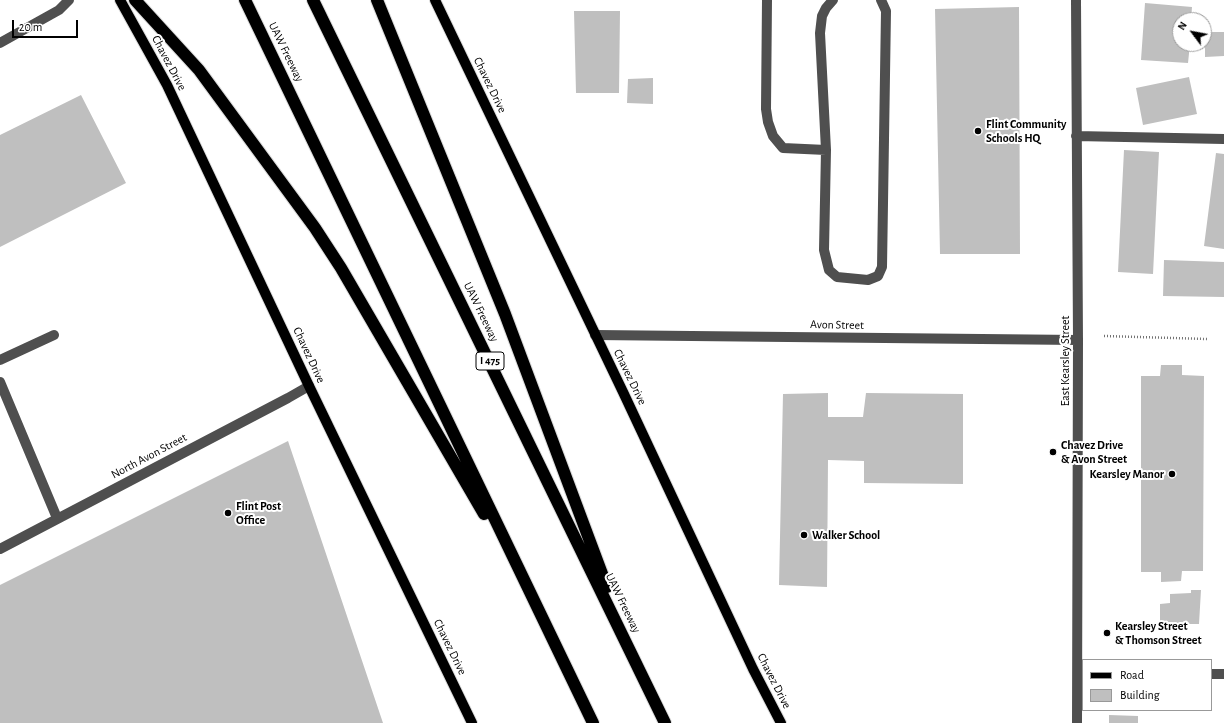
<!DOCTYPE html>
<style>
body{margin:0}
#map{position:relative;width:1224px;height:723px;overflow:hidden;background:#fff;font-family:"Alegreya Sans",sans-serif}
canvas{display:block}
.legend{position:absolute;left:1082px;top:659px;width:130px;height:52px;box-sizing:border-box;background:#fff;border:1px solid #999;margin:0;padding:5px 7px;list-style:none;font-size:12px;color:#000}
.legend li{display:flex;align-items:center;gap:8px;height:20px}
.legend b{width:20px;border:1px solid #999}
.north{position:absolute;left:1172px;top:12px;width:40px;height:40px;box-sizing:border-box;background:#fff;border:1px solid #999;border-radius:50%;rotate:302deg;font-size:11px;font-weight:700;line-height:16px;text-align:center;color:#000}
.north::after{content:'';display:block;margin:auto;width:14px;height:18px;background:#000;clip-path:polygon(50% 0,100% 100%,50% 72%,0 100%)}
.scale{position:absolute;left:12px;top:20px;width:66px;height:18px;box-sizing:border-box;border:2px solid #000;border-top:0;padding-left:5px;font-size:12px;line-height:14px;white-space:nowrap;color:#000;-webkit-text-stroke:3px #fff;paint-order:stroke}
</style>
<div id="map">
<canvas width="1224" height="723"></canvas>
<ul class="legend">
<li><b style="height:5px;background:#000"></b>Road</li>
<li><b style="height:11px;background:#bfbfbf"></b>Building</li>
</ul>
<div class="north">N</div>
<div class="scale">20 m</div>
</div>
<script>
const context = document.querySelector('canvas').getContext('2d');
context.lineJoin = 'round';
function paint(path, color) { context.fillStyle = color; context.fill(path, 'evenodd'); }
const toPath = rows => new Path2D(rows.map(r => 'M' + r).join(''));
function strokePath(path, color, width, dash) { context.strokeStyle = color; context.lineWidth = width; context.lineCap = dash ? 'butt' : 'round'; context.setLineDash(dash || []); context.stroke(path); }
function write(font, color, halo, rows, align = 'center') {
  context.font = font + ' "Alegreya Sans",sans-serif'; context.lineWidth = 4; context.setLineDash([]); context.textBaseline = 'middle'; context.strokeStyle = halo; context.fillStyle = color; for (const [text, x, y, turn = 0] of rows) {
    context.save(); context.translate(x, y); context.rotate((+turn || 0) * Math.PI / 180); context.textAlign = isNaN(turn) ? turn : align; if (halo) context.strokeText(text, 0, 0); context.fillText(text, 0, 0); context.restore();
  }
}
paint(toPath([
 [1145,3,1192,7,1191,20,1180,20,1180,44,1190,44,1188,63,1141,60],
 [1019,7,1020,254,940,254,935,9],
 [574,11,620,11,619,93,576,93],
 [1205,32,1224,32,1224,56,1205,57],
 [1189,77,1197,114,1143,125,1136,88],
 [653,78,653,104,627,103,628,79],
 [81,95,126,183,0,247,0,135],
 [1124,150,1159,152,1153,274,1118,272],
 [1216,153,1224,154,1224,249,1204,246],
 [1164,260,1224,262,1224,297,1163,296],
 [1161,365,1182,365,1182,375,1204,376,1203,571,1182,571,1181,581,1161,582,1161,572,1141,572,1141,376,1160,376],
 [828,393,828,417,863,417,866,393,963,394,963,484,864,483,864,461,828,460,827,587,779,585,783,394],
 [288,441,383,723,0,723,0,585],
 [1191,590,1201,590,1199,624,1160,624,1160,604,1170,603,1170,594,1191,593],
 [1109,715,1138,716,1138,723,1109,723]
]), '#bfbfbf');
const major = toPath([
 [120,0,167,85,309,386,472,723],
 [435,0,623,392,753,669,781,723]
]);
const highway = toPath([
 [135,0,199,70,315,228,341,268,484,514],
 [245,0,593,723],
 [313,0,665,723],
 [377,0,505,314,607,587]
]);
strokePath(major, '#dbdbdb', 12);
strokePath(highway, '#dbdbdb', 14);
strokePath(toPath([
 [1104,336,1207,339]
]), '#717171', 2.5, [1, 2]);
strokePath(toPath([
 [767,0,766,109,768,122,773,136,783,148,826,150],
 [833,0,826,8,822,16,820,33,826,150,824,250,829,270,837,277,868,280,878,276,882,267,886,11,881,0],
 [1076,0,1078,340,1077,723],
 [0,43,59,10,69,0],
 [1076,136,1224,139],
 [595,335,1078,340],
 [0,360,54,335],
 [0,382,57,518],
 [0,549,288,398,309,386],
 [1211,674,1224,674]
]), '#4f4f4f', 10);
strokePath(major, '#000', 10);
strokePath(highway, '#000', 12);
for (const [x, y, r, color] of [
 [978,131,4,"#000"],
 [1053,452,4,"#000"],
 [1172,474,4,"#000"],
 [228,513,4,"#000"],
 [804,535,4,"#000"],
 [1107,633,4,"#000"]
]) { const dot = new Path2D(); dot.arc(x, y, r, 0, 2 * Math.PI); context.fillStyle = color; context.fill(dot); strokePath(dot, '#fff', 1.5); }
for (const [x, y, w] of [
 [490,361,28]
]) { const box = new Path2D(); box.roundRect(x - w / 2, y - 9, w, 18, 3); context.fillStyle = '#fff'; context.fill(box); strokePath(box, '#000', 1); }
write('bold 11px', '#000', null, [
 ["I 475",490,361]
]);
write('12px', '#000', '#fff', [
 ["UAW Freeway",286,52,64],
 ["Chavez Drive",169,63,62],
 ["Chavez Drive",490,85,64],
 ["UAW Freeway",481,312,64],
 ["Avon Street",837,325,1],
 ["Chavez Drive",309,355,65],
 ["East Kearsley Street",1065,361,-90],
 ["Chavez Drive",630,377,64],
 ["North Avon Street",149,456,-28],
 ["UAW Freeway",623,603,64],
 ["Chavez Drive",450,647,64],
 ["Chavez Drive",774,681,63]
]);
write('bold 12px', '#000', '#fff', [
 ["Flint Community",986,124],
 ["Schools HQ",986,138],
 ["Chavez Drive",1061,445],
 ["& Avon Street",1061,459],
 ["Kearsley Manor",1164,474,"right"],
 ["Flint Post",236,506],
 ["Office",236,520],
 ["Walker School",812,535],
 ["Kearsley Street",1115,626],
 ["& Thomson Street",1115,640]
], 'left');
</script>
